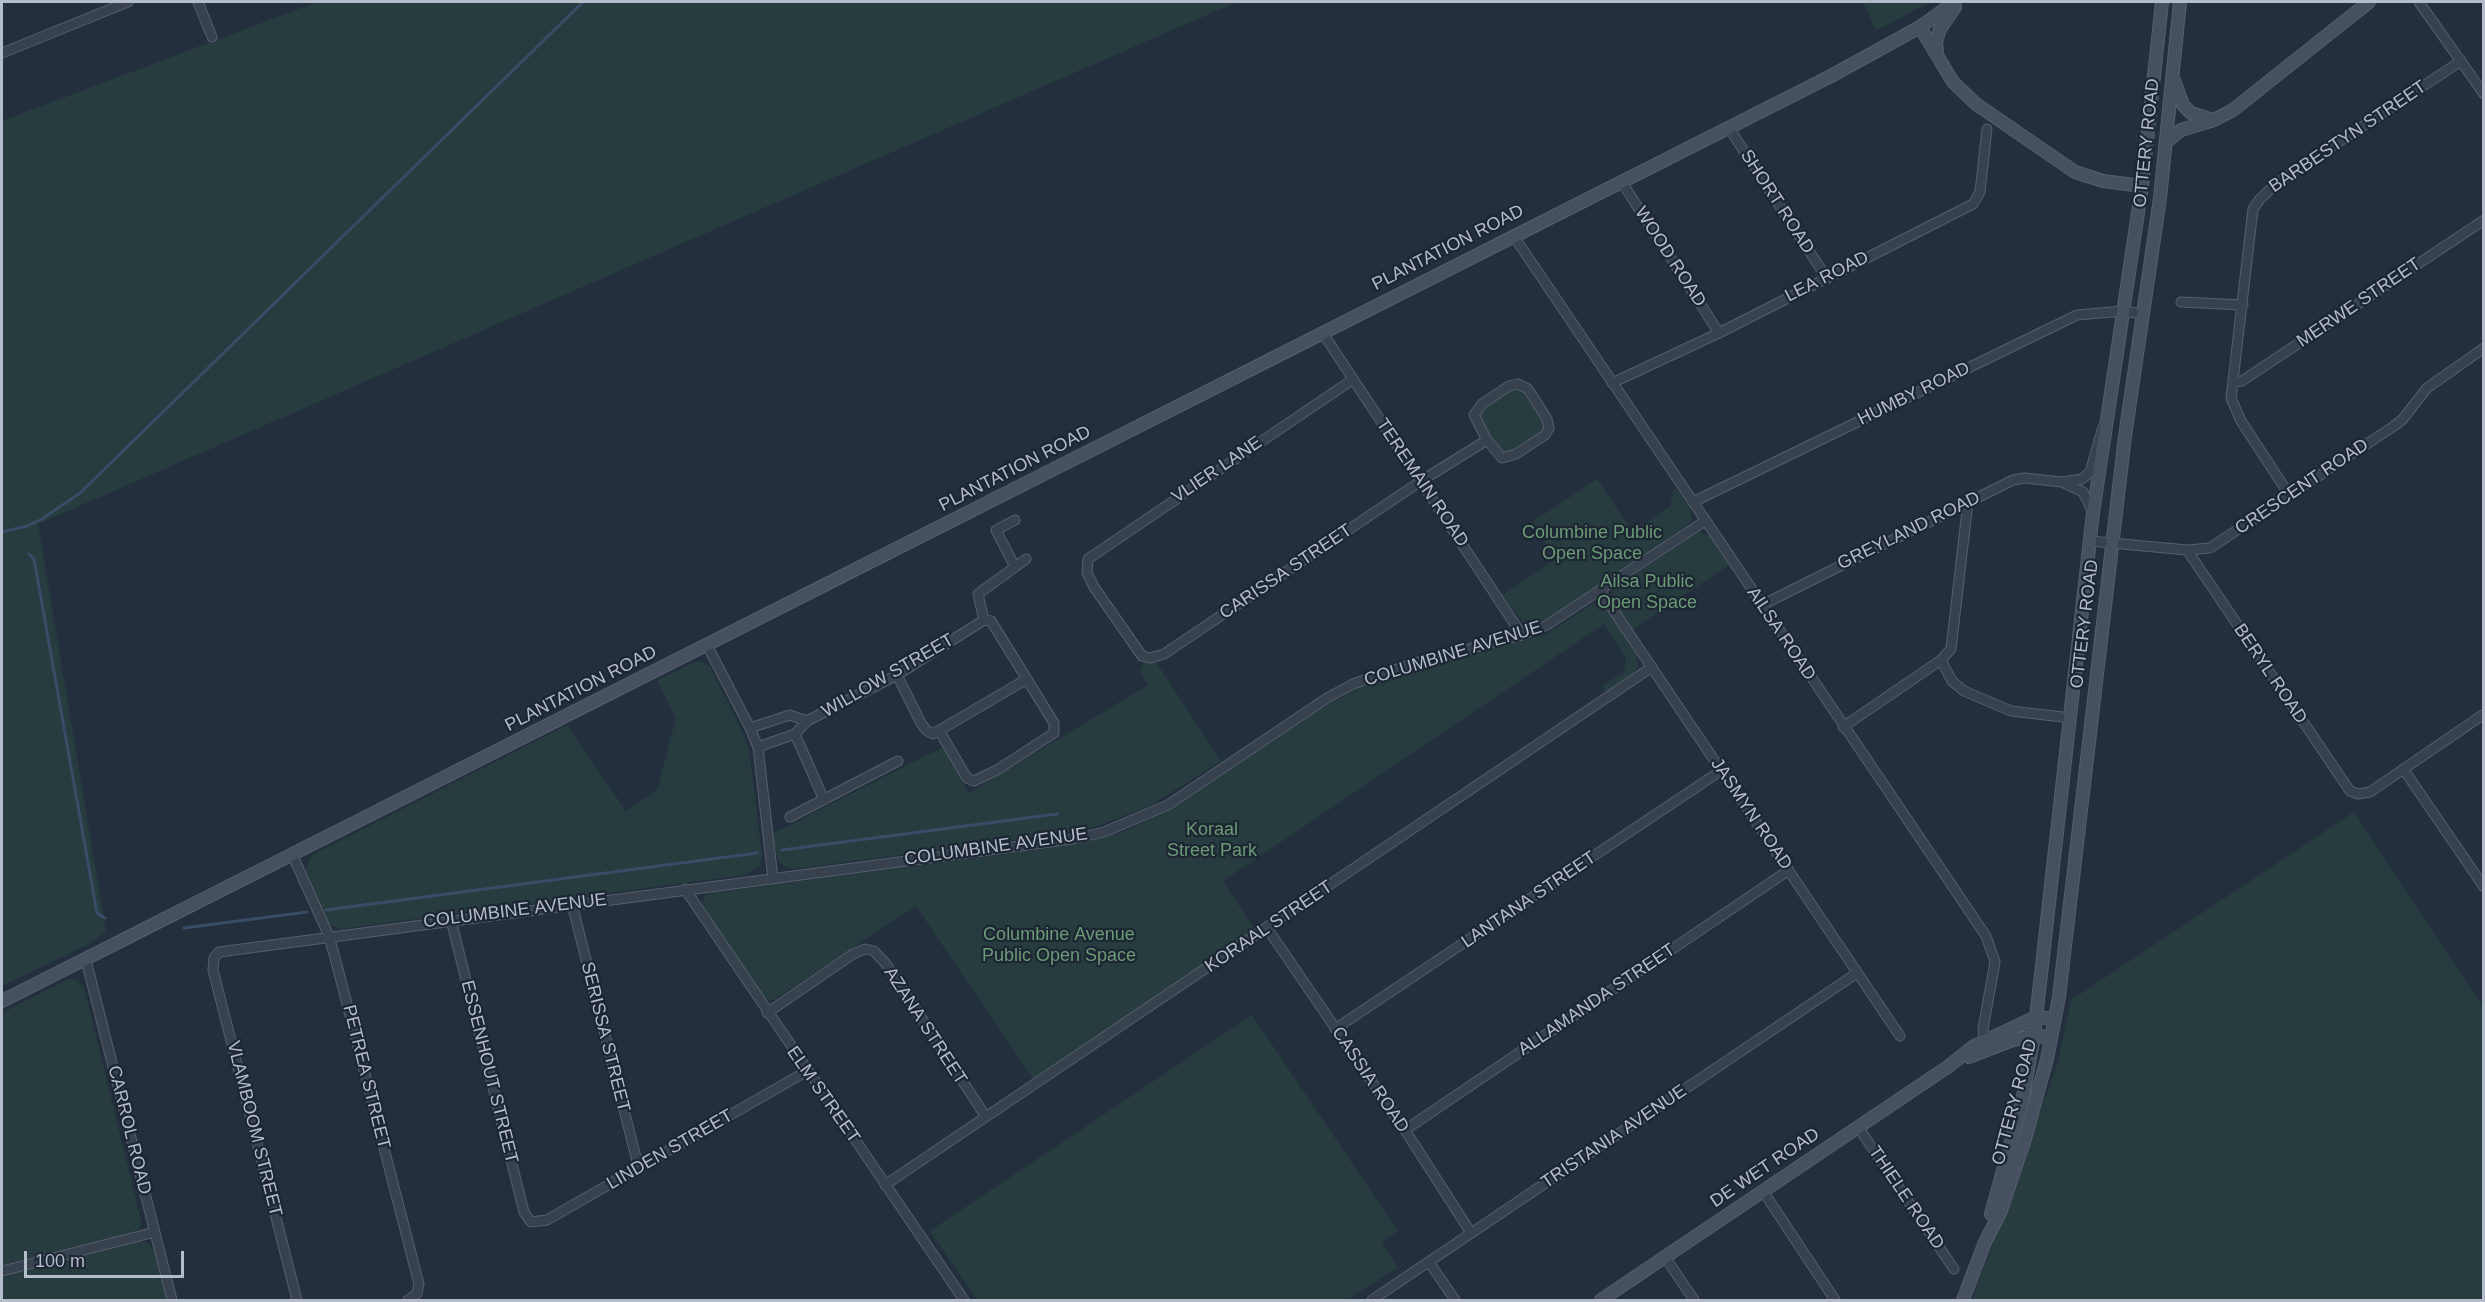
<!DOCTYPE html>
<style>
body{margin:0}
#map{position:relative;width:2485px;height:1302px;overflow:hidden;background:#242f3e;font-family:Arial,sans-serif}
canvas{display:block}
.frame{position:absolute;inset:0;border:3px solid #b4bcc9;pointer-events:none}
.scale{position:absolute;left:24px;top:1251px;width:160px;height:27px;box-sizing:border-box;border:3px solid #b4bcc9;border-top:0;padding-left:8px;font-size:18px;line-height:21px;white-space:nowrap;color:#b4bcc9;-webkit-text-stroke:4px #1d2633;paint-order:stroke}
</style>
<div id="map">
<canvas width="2485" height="1302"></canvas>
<div class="frame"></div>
<div class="scale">100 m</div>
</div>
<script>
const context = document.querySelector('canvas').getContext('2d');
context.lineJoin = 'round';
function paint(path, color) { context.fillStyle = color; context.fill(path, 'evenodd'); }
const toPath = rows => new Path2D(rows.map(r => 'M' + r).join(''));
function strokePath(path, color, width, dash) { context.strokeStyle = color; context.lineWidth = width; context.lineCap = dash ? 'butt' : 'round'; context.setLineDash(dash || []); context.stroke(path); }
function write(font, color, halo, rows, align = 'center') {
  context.font = font + ' Arial,sans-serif'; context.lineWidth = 4.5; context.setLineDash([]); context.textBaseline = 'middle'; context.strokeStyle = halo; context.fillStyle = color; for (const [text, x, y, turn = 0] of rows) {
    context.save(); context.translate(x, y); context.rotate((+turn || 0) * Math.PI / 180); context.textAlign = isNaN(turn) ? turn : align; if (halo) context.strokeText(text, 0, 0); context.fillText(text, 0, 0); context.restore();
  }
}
paint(toPath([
 [317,2,1237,2,38,524,106,932,91,943,2,986,2,121],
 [1863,2,1930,2,1876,31],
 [1516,388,1524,393,1543,421,1543,427,1539,433,1507,453,1497,449,1480,422,1479,415,1482,409,1510,389],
 [1597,479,1633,532,1670,506,1673,490,1676,488,1690,508,1692,521,1658,547,1553,616,1532,624,1523,622,1502,595,1556,559,1532,522],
 [1699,532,1709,535,1729,565,1632,630,1612,600,1613,589],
 [1594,603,1605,607,1637,655,1638,666,1632,676,1606,692,1602,686,1624,672,1626,658,1604,624,1223,881,1255,930,1033,1079,916,906,772,1001,764,997,703,906,703,899,710,893,1066,846,1120,833,1177,806,1319,710,1356,689,1414,667,1547,634],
 [694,662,703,662,710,667,741,729,749,749,762,856,760,865,753,871,744,875,341,929,330,925,306,871,309,860,314,854,567,725,626,811,657,790,676,718,657,680],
 [1143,662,1156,662,1221,761,1152,805,1098,826,1061,834,794,869,785,867,778,860,772,834,943,747,969,793,1148,685,1140,672],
 [2354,812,2483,1007,2483,1300,1972,1300,2058,1062,2071,1000],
 [68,979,76,980,82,986,84,986,142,1225,133,1233,2,1265,2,1013],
 [1252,1015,1398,1231,1382,1242,1398,1267,1347,1300,977,1300,930,1231],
 [140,1241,149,1244,154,1252,166,1300,2,1300,2,1274]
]), '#263c3f');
strokePath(toPath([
 [2,532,27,526,42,519,80,493,583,2],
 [29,554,34,559,97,913,105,918],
 [782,850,1057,814],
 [326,910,757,853],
 [184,928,307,912]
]), '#394c67', 3);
const street = toPath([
 [198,2,212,37],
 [2419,2,2484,94],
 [2,53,128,2],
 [1729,128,1826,277],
 [1621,181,1719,333],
 [1513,235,1986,936,1995,962,1983,1029,1985,1045],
 [2181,302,2243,305],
 [1322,332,1522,635],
 [1352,380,1088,559,1087,573,1094,587,1142,656,1150,658,1164,654,1421,481,1487,440],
 [2233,382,2242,381,2484,220],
 [1612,383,1719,333,1973,204,1980,192,1987,129],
 [1518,384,1528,389,1547,419,1549,428,1545,435,1516,454,1502,458,1487,440,1474,415,1482,404,1509,386,1518,384],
 [2064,483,2083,492,2093,512],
 [2290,496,2241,421,2231,398,2253,209,2260,199,2277,183,2461,61],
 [1693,502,2077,315,2123,311,2142,314],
 [2090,541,2187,550,2210,548,2394,426,2402,420,2427,388,2484,348],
 [2187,550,2350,791,2358,794,2370,792,2484,714],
 [1015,567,996,530,1015,520],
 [1601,592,1900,1036],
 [1762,605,2013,480,2024,478,2062,482,2082,479,2090,472,2103,427],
 [984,620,978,594,1026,559],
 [707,645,750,728,758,747,773,879],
 [1941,660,1952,681,1964,691,2011,711,2071,718],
 [897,675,921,723,926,730,933,734,1027,679],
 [1843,727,1941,660,1951,649,1968,502],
 [750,728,790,715,807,721],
 [795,734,824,800],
 [758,747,795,734,807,721,897,675,984,620,991,621,1054,723,1054,733,997,770,974,781,967,778,940,732],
 [2404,770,2484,887],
 [790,817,898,761],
 [292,854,329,936,338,969,419,1284,417,1294,408,1300],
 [685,889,964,1300],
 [572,904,639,1169],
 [451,920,524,1212,531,1222,547,1220,807,1071],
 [1267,928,1405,1130,1471,1233],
 [86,960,172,1300],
 [767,1013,853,954,865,949,874,951,886,964,986,1117],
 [1335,1029,1722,770],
 [1858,1127,1954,1269],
 [1405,1130,1789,870],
 [885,1185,1652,667],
 [1763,1191,1835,1300],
 [1665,1257,1694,1300],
 [1429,1262,1455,1300],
 [2,1271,155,1232],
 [297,1300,213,970,214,958,219,952,1073,839,1104,832,1168,805,1327,698,1353,684,1415,663,1522,635,1547,625,1705,521],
 [1372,1300,1857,973]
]);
const secondary = toPath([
 [1920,27,1953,82,1976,104,2075,172,2103,181,2142,186],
 [1937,53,1936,42,1940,29,1955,7],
 [2174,80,2183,105,2191,113,2213,120],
 [2166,142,2181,130,2214,120,2233,110,2369,2],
 [2,1001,1831,76,1920,27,1955,2],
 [1969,1057,2013,1040,2034,1036,2051,1037],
 [1991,1214,2022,1102,2034,1036,2093,513,2142,186,2162,2],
 [1601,1300,1949,1066,1974,1046,2036,1017,2055,1019],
 [1963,1300,1985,1242,2000,1213,2025,1139,2047,1059,2059,997,2125,436,2160,198,2180,2]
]);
strokePath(street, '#565f6c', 11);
strokePath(secondary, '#565f6c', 14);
strokePath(street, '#38414e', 9);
strokePath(secondary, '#465061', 12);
write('18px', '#b4bcc9', '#1d2633', [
 ["BARBESTYN STREET",2348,137,-34],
 ["OTTERY ROAD",2147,143,-84],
 ["SHORT ROAD",1777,202,57],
 ["PLANTATION ROAD",1448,248,-27],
 ["WOOD ROAD",1670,257,57],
 ["LEA ROAD",1827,277,-27],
 ["MERWE STREET",2359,303,-34],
 ["HUMBY ROAD",1914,394,-26],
 ["PLANTATION ROAD",1015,469,-27],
 ["VLIER LANE",1217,470,-34],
 ["TEREMAIN ROAD",1422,483,56],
 ["CRESCENT ROAD",2302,487,-34],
 ["GREYLAND ROAD",1909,531,-26],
 ["CARISSA STREET",1286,572,-34],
 ["OTTERY ROAD",2085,624,-83],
 ["AILSA ROAD",1781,634,56],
 ["COLUMBINE AVENUE",1453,654,-17],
 ["BERYL ROAD",2270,674,56],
 ["WILLOW STREET",888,676,-30],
 ["PLANTATION ROAD",581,689,-27],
 ["JASMYN ROAD",1751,814,56],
 ["COLUMBINE AVENUE",996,847,-8],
 ["LANTANA STREET",1529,900,-34],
 ["COLUMBINE AVENUE",515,911,-7],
 ["KORAAL STREET",1269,927,-34],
 ["ALLAMANDA STREET",1597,1000,-34],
 ["AZANA STREET",925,1026,57],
 ["SERISSA STREET",605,1037,76],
 ["ESSENHOUT STREET",489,1072,76],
 ["PETREA STREET",366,1077,76],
 ["CASSIA ROAD",1370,1080,56],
 ["ELM STREET",823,1095,55],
 ["OTTERY ROAD",2015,1102,-75],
 ["VLAMBOOM STREET",254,1129,76],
 ["CARROL ROAD",129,1130,76],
 ["TRISTANIA AVENUE",1614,1137,-34],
 ["LINDEN STREET",670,1150,-30],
 ["DE WET ROAD",1765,1168,-34],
 ["THIELE ROAD",1906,1198,56]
]);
write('18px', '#6b9a76', '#1d2633', [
 ["Columbine Public",1592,533],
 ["Open Space",1592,554],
 ["Ailsa Public",1647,582],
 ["Open Space",1647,603],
 ["Koraal",1212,830],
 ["Street Park",1212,851],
 ["Columbine Avenue",1059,935],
 ["Public Open Space",1059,956]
]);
</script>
